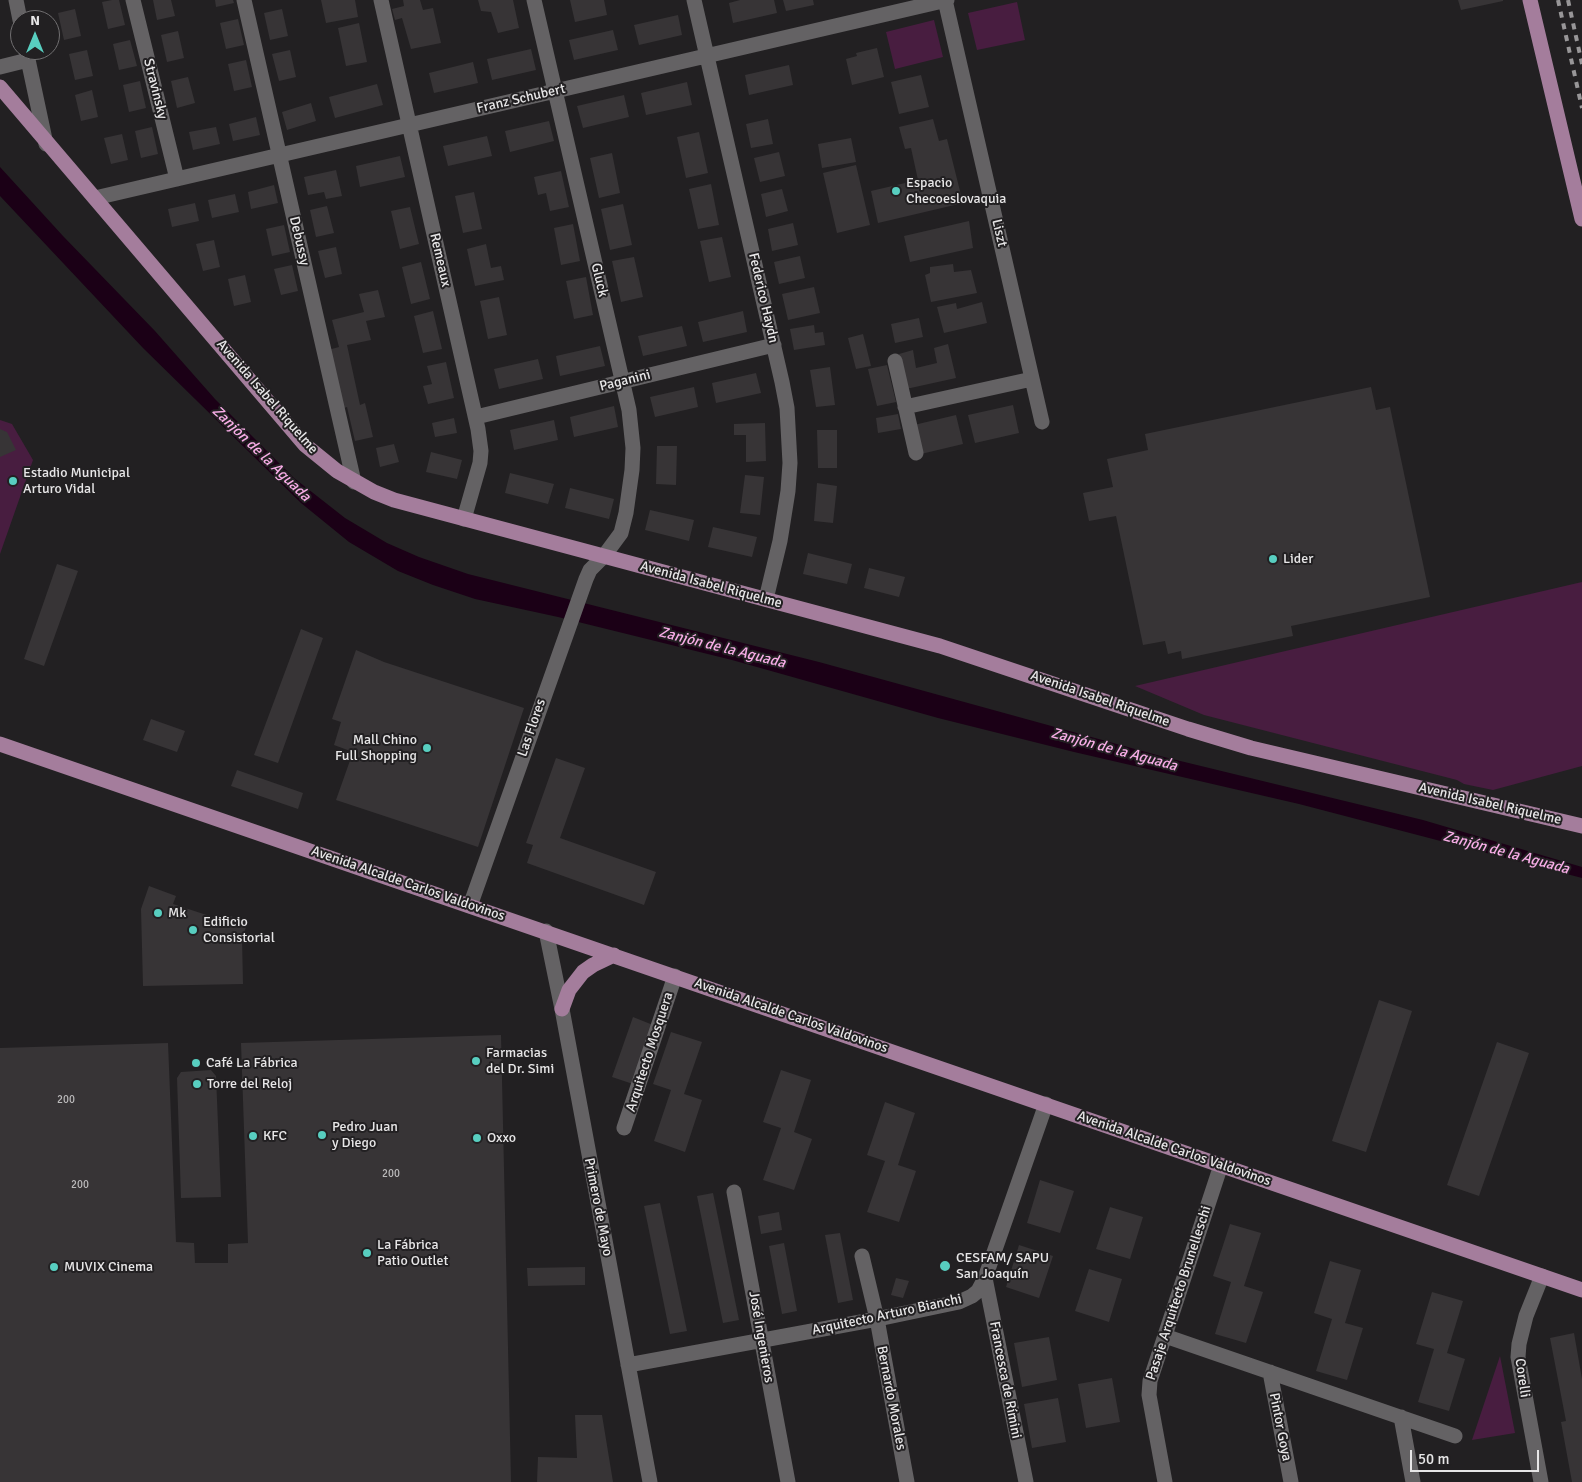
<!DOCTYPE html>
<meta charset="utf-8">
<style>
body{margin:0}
#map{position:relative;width:1582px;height:1482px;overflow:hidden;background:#222022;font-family:Signika,sans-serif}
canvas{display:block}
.north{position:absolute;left:10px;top:10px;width:50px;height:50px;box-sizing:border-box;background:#222022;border:1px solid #716f71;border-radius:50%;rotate:0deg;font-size:14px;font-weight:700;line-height:20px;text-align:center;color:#e7e6e7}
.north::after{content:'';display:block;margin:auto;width:18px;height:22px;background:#58cec0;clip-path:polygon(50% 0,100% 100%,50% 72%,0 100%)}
.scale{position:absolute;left:1410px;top:1450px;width:129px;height:22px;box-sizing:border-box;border:2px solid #e7e6e7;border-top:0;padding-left:6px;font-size:15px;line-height:18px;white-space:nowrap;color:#e7e6e7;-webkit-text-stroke:4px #222022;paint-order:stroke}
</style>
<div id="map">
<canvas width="1582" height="1482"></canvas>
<div class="north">N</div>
<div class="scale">50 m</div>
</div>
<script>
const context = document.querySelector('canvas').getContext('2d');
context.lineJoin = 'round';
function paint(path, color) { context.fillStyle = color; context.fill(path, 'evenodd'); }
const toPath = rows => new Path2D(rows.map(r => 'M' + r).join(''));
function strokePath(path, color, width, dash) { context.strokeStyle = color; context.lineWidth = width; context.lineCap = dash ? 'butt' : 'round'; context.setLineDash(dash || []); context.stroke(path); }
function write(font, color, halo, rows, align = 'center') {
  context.font = font + ' Signika,sans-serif'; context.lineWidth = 4; context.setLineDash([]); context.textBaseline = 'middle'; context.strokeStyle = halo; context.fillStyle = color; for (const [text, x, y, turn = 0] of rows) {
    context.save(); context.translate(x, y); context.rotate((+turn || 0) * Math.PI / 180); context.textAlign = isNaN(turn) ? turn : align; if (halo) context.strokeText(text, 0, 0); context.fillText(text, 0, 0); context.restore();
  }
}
paint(toPath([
 [1017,2,1025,40,977,50,968,13],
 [934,20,943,57,895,69,886,32],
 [0,420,12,424,33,460,0,554],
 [1582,582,1582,766,1493,790,1464,784,1457,780,1204,715,1135,686],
 [1500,1356,1515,1433,1472,1440]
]), '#481d40');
paint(toPath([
 [0,167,63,236,155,331,215,399,294,478,345,518,387,543,419,557,468,574,819,662,1164,757,1423,820,1582,867,1582,878,1299,804,1074,752,938,718,732,660,558,617,475,599,433,585,398,571,349,542,301,503,143,348,0,196]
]), '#1b0016');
paint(toPath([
 [112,0,119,0,125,25,108,29,102,2],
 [153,0,171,0,175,16,157,20],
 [215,0,233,0,234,3,216,7],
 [321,0,355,0,358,17,326,23],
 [403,0,420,0,423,10,433,8,441,43,411,49,402,18,395,20,392,9,404,6],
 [478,0,513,0,519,28,498,33,491,12,481,11],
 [570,0,604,0,607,15,575,22],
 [740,0,774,0,777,13,733,23,729,3],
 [783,0,813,0,814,5,786,11],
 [1458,0,1503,0,1503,1,1461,10],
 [75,9,81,36,64,40,58,13],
 [282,9,288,36,270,40,264,13],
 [678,15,682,35,639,45,634,25],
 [238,19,244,45,226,49,220,23],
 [359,23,367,62,346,66,338,28],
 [613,30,618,50,574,60,569,40],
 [178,31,184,58,167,62,161,35],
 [130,40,137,66,119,70,113,44],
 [877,48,884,77,852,85,846,59,857,56,856,53],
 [531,49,536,70,492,80,487,59],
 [87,50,93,76,75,80,69,54],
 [290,50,296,77,279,81,272,54],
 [246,60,252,87,234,91,228,64],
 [473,62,478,83,434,93,429,73],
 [789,65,793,85,749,95,745,75],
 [921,75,929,107,899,114,891,82],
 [188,77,195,103,177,108,171,81],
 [140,81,146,108,129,112,123,85],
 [687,82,692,105,646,115,641,93],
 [377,84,383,105,335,118,329,97],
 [92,90,98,117,81,121,75,95],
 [624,95,629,117,583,128,577,106],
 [311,103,316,121,287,130,282,112],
 [256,117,260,135,233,141,229,124],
 [768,119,773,144,751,148,746,124],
 [933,119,939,141,947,139,963,203,878,223,871,191,918,180,911,148,905,149,899,127],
 [549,121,554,141,510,152,505,131],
 [152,127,158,154,141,158,135,131],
 [216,127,220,144,193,150,189,132],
 [699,132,708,173,686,178,677,137],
 [122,134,128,160,111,164,104,138],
 [487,136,492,156,448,166,443,146],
 [851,138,856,162,822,168,818,144],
 [779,152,785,176,760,182,754,158],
 [612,153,620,193,599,198,590,158],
 [400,156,405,177,360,187,356,166],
 [856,165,870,225,837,233,823,173],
 [336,170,342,196,326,199,324,192,308,195,304,177],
 [561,171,569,207,550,211,546,193,538,195,534,177],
 [711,184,719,225,698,229,689,189],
 [274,185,278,203,251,209,248,192],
 [782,189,788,211,766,217,761,194],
 [474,192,482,229,463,233,455,196],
 [235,194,239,212,212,218,208,200],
 [195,203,199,221,172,227,168,209],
 [623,204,632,245,610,250,601,209],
 [327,206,334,233,316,237,310,210],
 [410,207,419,244,400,249,391,211],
 [969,221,973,248,910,262,904,236],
 [793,223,798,245,772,251,768,229],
 [573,224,580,261,561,265,554,228],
 [284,225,290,252,272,256,266,229],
 [722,237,731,277,709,282,700,241],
 [214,240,220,267,203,271,196,244],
 [486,244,491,268,501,266,504,280,475,286,467,249],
 [336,247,342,274,325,278,318,251],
 [800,256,805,278,779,284,774,262],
 [634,257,643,297,621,302,612,261],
 [421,262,430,299,411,304,402,267],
 [953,264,954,272,971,270,977,293,931,302,925,275,930,273,930,267],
 [292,265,298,291,281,295,274,269],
 [245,275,251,302,234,306,228,279],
 [586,277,593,315,574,319,566,281],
 [814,287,820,313,788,320,782,294],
 [378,290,385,317,366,321,371,340,347,345,360,405,365,403,373,437,355,441,347,407,341,409,328,350,339,347,332,320,364,312,359,294],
 [499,297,507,335,488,339,480,301],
 [982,302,987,323,944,333,937,307,956,303,957,309],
 [433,311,442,349,423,353,414,316],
 [743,311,747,332,703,342,698,322],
 [919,318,923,337,895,343,891,324],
 [814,325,815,333,823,332,825,345,794,350,790,329],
 [682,326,687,346,643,356,638,336],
 [863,334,871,366,856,369,848,338],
 [948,344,956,378,906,389,899,354,913,350,916,368,937,363,934,348],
 [600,346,605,366,560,376,556,356],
 [538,359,543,379,499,389,494,369],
 [446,362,454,398,428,404,423,386,432,384,427,366],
 [887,365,896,402,877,406,868,369],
 [830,367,835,405,816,407,810,370],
 [756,373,761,393,716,403,712,383],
 [694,387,698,407,655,417,650,397],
 [1371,387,1376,410,1390,407,1430,597,1291,626,1293,636,1182,659,1181,651,1168,654,1165,641,1143,645,1116,516,1089,521,1083,493,1113,487,1107,459,1148,450,1145,434],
 [1013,405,1019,433,975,443,968,415],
 [614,406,618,427,574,437,570,417],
 [898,414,901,429,878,433,876,418],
 [956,415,963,444,921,454,914,425],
 [454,418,457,433,435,437,432,423],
 [554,420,558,440,514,450,510,430],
 [765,423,766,461,746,462,746,435,734,435,734,424],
 [0,429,7,432,16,450,0,457],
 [817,430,837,430,837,468,818,468],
 [394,444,399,462,380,467,376,448],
 [657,446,677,446,676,485,656,484],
 [431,452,462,460,457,479,426,472],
 [510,473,554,484,548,504,505,493],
 [745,475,764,477,760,515,740,513],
 [817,483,837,486,833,523,814,521],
 [570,488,614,499,609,519,565,508],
 [650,510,694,520,689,541,645,530],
 [713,527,757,537,752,557,708,547],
 [808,553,852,564,847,584,803,574],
 [57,564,78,571,44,666,24,659],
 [869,568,905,577,899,597,864,588],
 [301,629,323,638,278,763,254,755],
 [356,650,384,662,524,708,478,847,336,800,353,752,334,745,341,722,332,719],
 [151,719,185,731,177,752,143,740],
 [556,758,585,768,560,838,656,872,644,905,527,863,533,845,526,843],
 [237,770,303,793,298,809,231,786],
 [149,886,176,896,173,904,225,921,227,915,248,922,242,938,243,984,143,986,141,909],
 [1379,1000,1412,1011,1366,1152,1332,1141],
 [633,1017,653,1025,633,1084,612,1077],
 [671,1032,702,1042,684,1094,702,1100,685,1152,654,1141,671,1090,653,1084],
 [501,1035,511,1482,0,1482,0,1048,168,1043,176,1242,194,1243,195,1263,228,1263,228,1244,248,1243,241,1043],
 [1497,1042,1529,1053,1479,1196,1447,1185],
 [211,1070,216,1076,221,1197,181,1198,177,1078,181,1072],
 [781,1070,811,1080,794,1132,812,1139,794,1190,763,1180,781,1128,763,1122],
 [885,1102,915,1113,898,1165,916,1171,899,1222,867,1212,885,1161,867,1155],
 [1040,1180,1074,1191,1060,1233,1027,1223],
 [713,1193,739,1320,723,1323,697,1196],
 [660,1203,687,1331,670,1334,644,1206],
 [1110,1207,1143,1217,1130,1259,1096,1249],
 [779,1212,782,1230,761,1234,758,1216],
 [1230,1224,1261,1233,1244,1286,1263,1292,1246,1343,1215,1334,1231,1282,1213,1276],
 [840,1233,853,1300,838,1303,825,1235],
 [784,1243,797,1311,782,1314,769,1246],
 [1019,1245,1053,1256,1039,1298,1006,1287],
 [1330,1261,1361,1270,1345,1323,1363,1328,1347,1380,1316,1371,1332,1319,1314,1313],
 [585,1267,585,1285,528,1286,527,1268],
 [1089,1269,1122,1279,1109,1322,1075,1311],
 [896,1278,909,1281,903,1298,891,1295],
 [1432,1292,1463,1301,1447,1353,1465,1359,1449,1411,1418,1402,1434,1349,1416,1344],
 [1574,1333,1582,1379,1582,1482,1572,1482,1561,1422,1566,1421,1550,1338],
 [1049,1337,1057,1380,1022,1387,1014,1343],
 [1112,1378,1120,1422,1086,1428,1078,1384],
 [1058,1398,1066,1442,1032,1448,1024,1404],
 [575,1415,602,1415,613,1482,537,1482,538,1457,577,1458]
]), '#373436');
strokePath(toPath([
 [16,0,20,20],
 [133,0,177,179],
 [244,0,354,482],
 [381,0,478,429,481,451,480,463,464,519],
 [694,0,782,382,787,408,790,463,788,491,780,541,766,599],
 [945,0,1042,422],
 [26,50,46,144],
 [0,67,28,60],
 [95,198,947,0],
 [895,361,916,453],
 [905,407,1032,379],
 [476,417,774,345],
 [470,906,586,579,590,570,604,556,621,533,626,513,632,470,633,448,629,410,534,0],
 [546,931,562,1009,650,1482],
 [624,1128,675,976],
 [734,1192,788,1482],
 [862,1256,877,1319,907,1482],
 [985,1278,1026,1482],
 [1165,1336,1455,1436],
 [628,1365,877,1319,959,1302,972,1296,978,1291,985,1278,1046,1104],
 [1270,1372,1291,1482],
 [1401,1417,1413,1482],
 [1165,1482,1149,1395,1150,1381,1221,1165],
 [1541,1482,1518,1357,1519,1344,1526,1316,1542,1276]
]), '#646264', 15);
strokePath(toPath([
 [1530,0,1582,219],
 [0,87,305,445,337,471,374,492,394,500,940,646,1188,729,1251,748,1582,826],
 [0,744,1582,1290],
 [562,1009,569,990,583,972,593,965,614,955]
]), '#a47d9c', 15);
strokePath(toPath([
 [1558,0,1582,108],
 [1568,0,1582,64]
]), '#989698', 4, [6, 6]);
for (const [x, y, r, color] of [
 [896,191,5,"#58cec0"],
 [13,481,5,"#58cec0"],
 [1273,559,5,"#58cec0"],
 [427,748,5,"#58cec0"],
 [158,913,5,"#58cec0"],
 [193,930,5,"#58cec0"],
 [476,1061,5,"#58cec0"],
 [196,1063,5,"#58cec0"],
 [197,1084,5,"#58cec0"],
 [322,1135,5,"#58cec0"],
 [253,1136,5,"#58cec0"],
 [477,1138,5,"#58cec0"],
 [367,1253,5,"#58cec0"],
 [945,1266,6,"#58cec0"],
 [54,1267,5,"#58cec0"]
]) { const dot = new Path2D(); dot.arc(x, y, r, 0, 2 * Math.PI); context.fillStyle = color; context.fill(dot); strokePath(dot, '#222022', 2); }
write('11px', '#bbbabb', null, [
 ["200",66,1100],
 ["200",391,1174],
 ["200",80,1185]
]);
write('14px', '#e7e6e7', '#222022', [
 ["Stravinsky",155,89,76],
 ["Franz Schubert",521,99,-13],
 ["Liszt",999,233,77],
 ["Debussy",299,241,77],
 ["Remeaux",440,260,77],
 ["Gluck",599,280,77],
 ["Federico Haydn",763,298,77],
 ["Paganini",625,381,-14],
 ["Avenida Isabel Riquelme",267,397,49],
 ["Avenida Isabel Riquelme",711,585,15],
 ["Avenida Isabel Riquelme",1100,699,19],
 ["Las Flores",532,728,-71],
 ["Avenida Isabel Riquelme",1490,804,13],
 ["Avenida Alcalde Carlos Valdovinos",408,884,19],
 ["Avenida Alcalde Carlos Valdovinos",791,1016,19],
 ["Arquitecto Mosquera",650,1052,-72],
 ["Avenida Alcalde Carlos Valdovinos",1174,1149,19],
 ["Primero de Mayo",598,1207,79],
 ["Pasaje Arquitecto Brunelleschi",1179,1293,-72],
 ["Arquitecto Arturo Bianchi",887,1315,-12],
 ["José Ingenieros",761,1337,80],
 ["Corelli",1522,1378,82],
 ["Francesca de Rímini",1005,1380,79],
 ["Bernardo Morales",891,1398,79],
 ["Pintor Goya",1280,1427,79]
]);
write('14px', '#e7e6e7', '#222022', [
 ["Espacio",906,183],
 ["Checoeslovaquia",906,199],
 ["Estadio Municipal",23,473],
 ["Arturo Vidal",23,489],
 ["Lider",1283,559],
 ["Mall Chino",417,740,"right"],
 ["Full Shopping",417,756,"right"],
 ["Mk",168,913],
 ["Edificio",203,922],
 ["Consistorial",203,938],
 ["Farmacias",486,1053],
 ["del Dr. Simi",486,1069],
 ["Café La Fábrica",206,1063],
 ["Torre del Reloj",207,1084],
 ["Pedro Juan",332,1127],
 ["y Diego",332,1143],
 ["KFC",263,1136],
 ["Oxxo",487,1138],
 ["La Fábrica",377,1245],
 ["Patio Outlet",377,1261],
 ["CESFAM/ SAPU",956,1258],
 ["San Joaquín",956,1274],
 ["MUVIX Cinema",64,1267]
], 'left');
write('italic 15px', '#f8ade7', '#222022', [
 ["Zanjón de la Aguada",261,454,44],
 ["Zanjón de la Aguada",722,648,14],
 ["Zanjón de la Aguada",1114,750,15],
 ["Zanjón de la Aguada",1506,853,15]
]);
</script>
